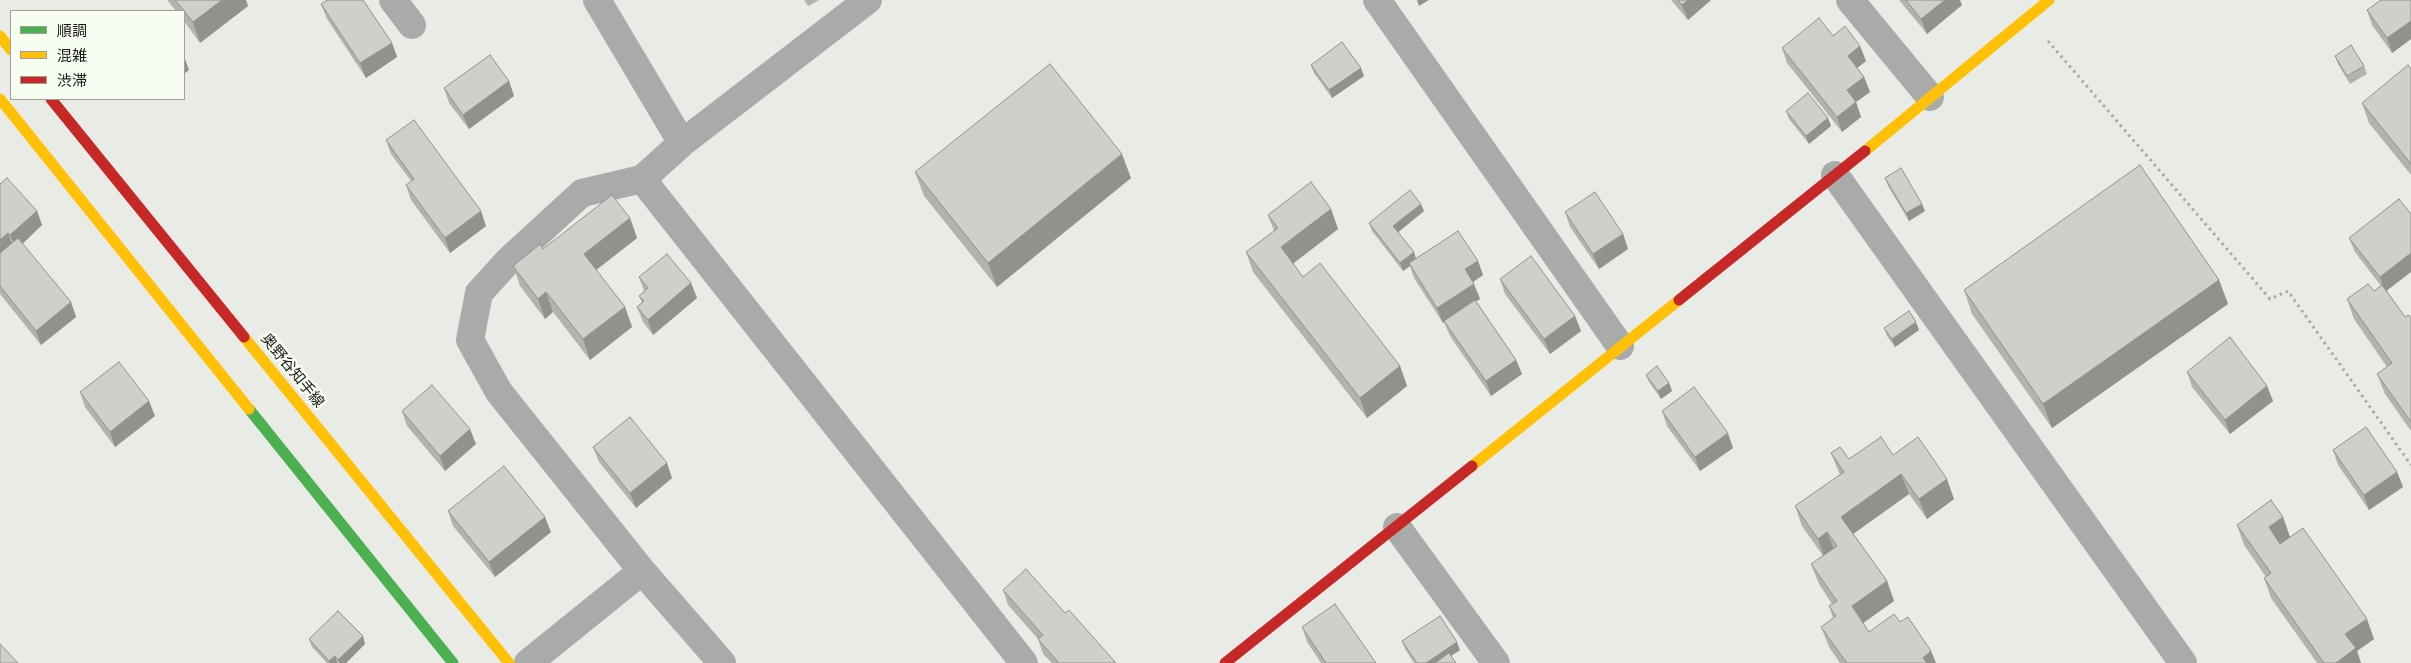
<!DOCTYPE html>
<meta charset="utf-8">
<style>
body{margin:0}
#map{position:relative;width:2411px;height:663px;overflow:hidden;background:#e9ece6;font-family:Signika,"Noto Sans JP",sans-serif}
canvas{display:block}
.legend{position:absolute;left:10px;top:10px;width:175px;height:90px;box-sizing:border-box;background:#f7fdf0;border:1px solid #9da198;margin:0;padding:6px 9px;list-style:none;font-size:15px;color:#161814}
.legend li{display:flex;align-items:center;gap:10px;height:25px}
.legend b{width:25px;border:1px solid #9da198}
</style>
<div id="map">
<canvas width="2411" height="663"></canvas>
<ul class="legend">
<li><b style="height:6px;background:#4caf50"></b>順調</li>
<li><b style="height:6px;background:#ffc107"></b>混雑</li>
<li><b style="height:6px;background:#c62828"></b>渋滞</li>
</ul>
</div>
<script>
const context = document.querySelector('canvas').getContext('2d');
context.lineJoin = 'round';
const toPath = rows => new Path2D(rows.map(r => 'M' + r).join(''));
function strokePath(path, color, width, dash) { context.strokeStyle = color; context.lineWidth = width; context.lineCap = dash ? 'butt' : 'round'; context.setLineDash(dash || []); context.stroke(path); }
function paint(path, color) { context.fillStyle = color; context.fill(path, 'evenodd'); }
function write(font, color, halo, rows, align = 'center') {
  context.font = font + ' Signika,"Noto Sans JP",sans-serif'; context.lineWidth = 5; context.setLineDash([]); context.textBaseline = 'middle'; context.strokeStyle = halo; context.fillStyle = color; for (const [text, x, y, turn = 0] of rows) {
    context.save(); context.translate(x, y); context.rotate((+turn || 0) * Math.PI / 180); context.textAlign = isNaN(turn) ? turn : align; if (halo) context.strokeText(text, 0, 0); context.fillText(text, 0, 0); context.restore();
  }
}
strokePath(toPath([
 [2048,41,2270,299,2288,291,2411,465]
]), '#a8a9a6', 3, [2.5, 4]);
strokePath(toPath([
 [393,0,412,25],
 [597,0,682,143],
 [1377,0,1620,346],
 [1850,0,1930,97],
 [1835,175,2183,663],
 [642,179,1024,663],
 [1397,527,1496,663],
 [528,663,642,571],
 [722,663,642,571,499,392,470,340,479,293,509,260,582,193,642,179,682,143,868,0]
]), '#a9aba9', 28);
strokePath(toPath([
 [249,409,453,663]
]), '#4caf50', 11);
strokePath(toPath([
 [0,36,11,50],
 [0,99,249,409],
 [1865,151,2049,0],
 [244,337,509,663],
 [1472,466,1679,300]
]), '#ffc107', 11);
strokePath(toPath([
 [51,99,244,337],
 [1679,300,1865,151],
 [1225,663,1472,466]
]), '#c62828', 11);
paint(toPath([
 [167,0,246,0,248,6,200,43,184,21,184,11,176,11],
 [804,0,819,0,808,6],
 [1671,0,1711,0,1688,20],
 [1899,0,1960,0,1962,5,1927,34],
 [2411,0,2411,39,2392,53,2372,25,2367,10],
 [321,4,392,43,397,57,366,78,327,19],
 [1833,36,1860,46,1866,61,1857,68,1864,77,1870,92,1856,102,1861,117,1842,132,1787,63,1782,48],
 [2335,56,2364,66,2367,74,2350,84,2338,64],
 [1311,65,1364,76,1332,98,1314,73],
 [2411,69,2411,175,2369,123,2362,103],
 [509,81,514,96,469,129,449,103,444,88],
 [1786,111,1828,118,1831,126,1809,144,1789,119],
 [386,140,486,226,450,253,411,200,406,185,411,181,391,154],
 [915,172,1131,178,997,287,924,196],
 [1885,178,1925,211,1909,221,1888,186],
 [0,184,37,211,42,225,22,244,71,302,76,317,41,345,0,294],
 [2399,199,2387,291,2405,317,2411,318,2411,431,2385,394,2377,374,2387,367,2354,319,2347,299,2374,291,2381,286,2355,252,2349,238],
 [1331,209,1338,229,1293,264,1303,277,1400,366,1407,386,1367,418,1253,272,1246,252,1274,231,1268,215],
 [1424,211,1398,232,1414,252,1416,258,1478,261,1483,275,1473,282,1480,299,1476,301,1516,360,1522,374,1491,396,1450,336,1444,322,1443,323,1414,278,1410,266,1403,271,1372,231,1369,223],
 [1565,212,1623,234,1628,249,1599,269,1570,227],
 [630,218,637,238,596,270,625,307,632,327,590,360,553,312,545,319,520,286,513,266,543,249],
 [639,277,691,283,697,298,653,335,643,322,637,307,642,303,639,296,644,291],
 [1500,279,1575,316,1581,331,1550,354,1505,294],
 [2219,280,2228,304,2052,428,1972,314,1964,290],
 [1884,328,1919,330,1895,347,1887,336],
 [2187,372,2267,386,2273,401,2230,434,2192,387],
 [1646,375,1669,383,1672,391,1661,399,1649,382],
 [80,392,155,416,115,447,85,407],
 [402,411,476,444,445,471,407,426],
 [1662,411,1733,448,1700,471,1667,426],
 [593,447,672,478,636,508,599,462],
 [2333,450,2397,472,2403,487,2369,510,2338,465],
 [1831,453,1849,459,1893,455,1954,499,1927,519,1909,494,1853,533,1887,581,1894,601,1863,623,1869,632,1900,622,1931,651,1936,663,1840,663,1829,647,1821,627,1833,618,1829,606,1832,604,1819,584,1811,564,1823,556,1802,526,1795,506,1840,475],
 [448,511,551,532,495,577,453,526],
 [2283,517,2290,537,2374,639,2357,651,2361,663,2317,663,2271,598,2264,578,2266,577,2244,545,2237,525],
 [1003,590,1065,613,1116,663,1052,663,1043,654,1038,639,1008,605],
 [1302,627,1376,663,1321,663,1307,642],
 [309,639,365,644,346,663,327,663,312,647],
 [1402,641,1460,650,1451,656,1456,663,1414,663,1405,649]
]), '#b2b3af');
paint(toPath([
 [222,0,246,0,248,6,200,43,193,22],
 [1417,0,1429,0,1419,6],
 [1688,0,1711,0,1688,20,1682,5],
 [1945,0,1960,0,1962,5,1927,34,1921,19],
 [2411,21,2411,39,2392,53,2387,38],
 [392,43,397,57,366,78,360,63],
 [1860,46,1866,61,1853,71,1848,56],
 [184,56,189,70,184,74],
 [1361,68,1364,76,1332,98,1329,90],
 [1864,77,1870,92,1856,102,1861,117,1842,132,1837,117,1847,90],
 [509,81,514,96,469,129,463,115],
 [1828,118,1831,126,1809,144,1806,136],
 [1122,154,1131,178,997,287,988,263],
 [1421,204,1424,211,1396,234,1393,226],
 [1922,204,1925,211,1909,221,1906,213],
 [1331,209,1338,229,1288,267,1281,247],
 [37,211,42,225,16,250,10,235],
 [481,211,486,226,450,253,445,238],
 [630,218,637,238,591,274,584,254],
 [8,233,13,248,0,260,0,240],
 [1623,234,1628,249,1599,269,1593,254],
 [1414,252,1416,260,1409,263,1410,266,1403,271,1400,263],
 [2411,253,2411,272,2385,292,2380,277],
 [1478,261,1483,275,1470,284,1465,269],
 [2219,280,2228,304,2052,428,2043,404],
 [691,283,697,298,653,335,648,320],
 [1474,284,1480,299,1443,323,1437,308],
 [546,292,553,312,545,319,538,299],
 [71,302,76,317,41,345,36,331],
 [625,307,632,327,590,360,583,339],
 [1575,316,1581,331,1550,354,1544,339],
 [1916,322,1919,330,1895,347,1892,339],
 [1516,360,1522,374,1491,396,1486,381],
 [1400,366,1407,386,1367,418,1360,398],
 [1669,383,1672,391,1661,399,1658,391],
 [2267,386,2273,401,2230,434,2225,420],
 [149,401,155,416,115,447,110,432],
 [470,429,476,444,445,471,440,456],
 [1728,433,1733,448,1700,471,1695,457],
 [667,463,672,478,636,508,630,493],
 [2397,472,2403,487,2369,510,2364,495],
 [1901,474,1909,494,1849,537,1841,517],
 [1947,479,1954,499,1927,519,1919,499],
 [545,517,551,532,495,577,489,562],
 [2283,517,2290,537,2277,547,2269,527],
 [1827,532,1835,552,1825,559,1818,539],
 [1887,581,1894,601,1859,626,1852,606],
 [2367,619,2374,639,2357,651,2361,663,2336,663,2345,634],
 [363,636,365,644,346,663,340,663,338,660],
 [1457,642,1460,650,1440,663,1426,663],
 [1931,651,1936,663,1925,663,1923,658],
 [335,656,337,663,330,663,329,661]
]), '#91928e');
const building = toPath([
 [175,0,222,0,193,22,175,0],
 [327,0,363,0,392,43,360,63,321,4,327,0],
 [1678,0,1688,0,1682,5,1678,0],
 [1906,0,1945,0,1921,19,1906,0],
 [2381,0,2411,0,2411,21,2387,38,2367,10,2381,0],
 [1819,18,1833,36,1845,26,1860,46,1848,56,1864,77,1847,90,1856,102,1837,117,1782,48,1819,18],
 [1342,42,1361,68,1329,90,1311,65,1342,42],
 [2351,45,2364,66,2347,76,2335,56,2351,45],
 [490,55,509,81,463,115,444,88,490,55],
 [1050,64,1122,154,988,263,915,172,1050,64],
 [2408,65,2411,69,2411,164,2362,103,2408,65],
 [1808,93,1828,118,1806,136,1786,111,1808,93],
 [414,120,481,211,445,238,406,185,414,179,386,140,414,120],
 [2140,165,2219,280,2043,404,1964,290,2140,165],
 [1901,168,1922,204,1906,213,1885,178,1901,168],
 [7,178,37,211,10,235,8,233,0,240,0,184,7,178],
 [1311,182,1331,209,1281,247,1303,277,1320,263,1400,366,1360,398,1246,252,1278,228,1268,215,1311,182],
 [1410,190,1421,204,1393,226,1414,252,1400,263,1369,223,1410,190],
 [1595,192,1623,234,1593,254,1565,212,1595,192],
 [612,195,630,218,584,254,625,307,583,339,546,292,538,299,513,266,540,244,543,249,612,195],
 [2399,199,2411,214,2411,253,2380,277,2349,238,2399,199],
 [1458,231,1478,261,1465,269,1474,284,1437,308,1409,263,1458,231],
 [18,238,71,302,36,331,0,286,0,253,18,238],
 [667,254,691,283,648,320,637,307,644,301,639,296,648,288,639,277,667,254],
 [1531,256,1575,316,1544,339,1500,279,1531,256],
 [2368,284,2374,291,2382,285,2405,317,2409,315,2411,318,2411,422,2377,374,2392,363,2347,299,2368,284],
 [1475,300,1516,360,1486,381,1444,321,1475,300],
 [1909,311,1916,322,1892,339,1884,328,1909,311],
 [2230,337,2267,386,2225,420,2187,372,2230,337],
 [119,362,149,401,110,432,80,392,119,362],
 [1657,366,1669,383,1658,391,1646,375,1657,366],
 [432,385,470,429,440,456,402,411,432,385],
 [1694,387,1728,433,1695,457,1662,411,1694,387],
 [630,417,667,463,630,493,593,447,630,417],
 [2366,427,2397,472,2364,495,2333,450,2366,427],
 [1881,437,1893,455,1918,437,1947,479,1919,499,1901,474,1841,517,1887,581,1852,606,1869,632,1894,614,1900,622,1908,617,1931,651,1923,658,1927,663,1847,663,1821,627,1836,616,1829,606,1837,601,1811,564,1837,546,1827,532,1818,539,1795,506,1844,472,1831,453,1840,447,1849,459,1881,437],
 [504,466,545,517,489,562,448,511,504,466],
 [2271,500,2283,517,2269,527,2280,544,2303,528,2367,619,2345,634,2356,648,2336,663,2324,663,2264,578,2271,573,2237,525,2271,500],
 [1026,569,1065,613,1069,610,1116,663,1059,663,1038,639,1043,635,1003,590,1026,569],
 [1335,604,1376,663,1326,663,1302,627,1335,604],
 [338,611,363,636,338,660,335,656,329,661,309,639,338,611],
 [1440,616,1457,642,1426,663,1417,663,1402,641,1440,616],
 [0,644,18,663,0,663,0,644],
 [1449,653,1456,663,1435,663,1449,653]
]);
paint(building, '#cfd0cb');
strokePath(building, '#91928e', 1);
write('15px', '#161814', '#f7fdf0', [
 ["奥野谷知手線",292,371,51]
]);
</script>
